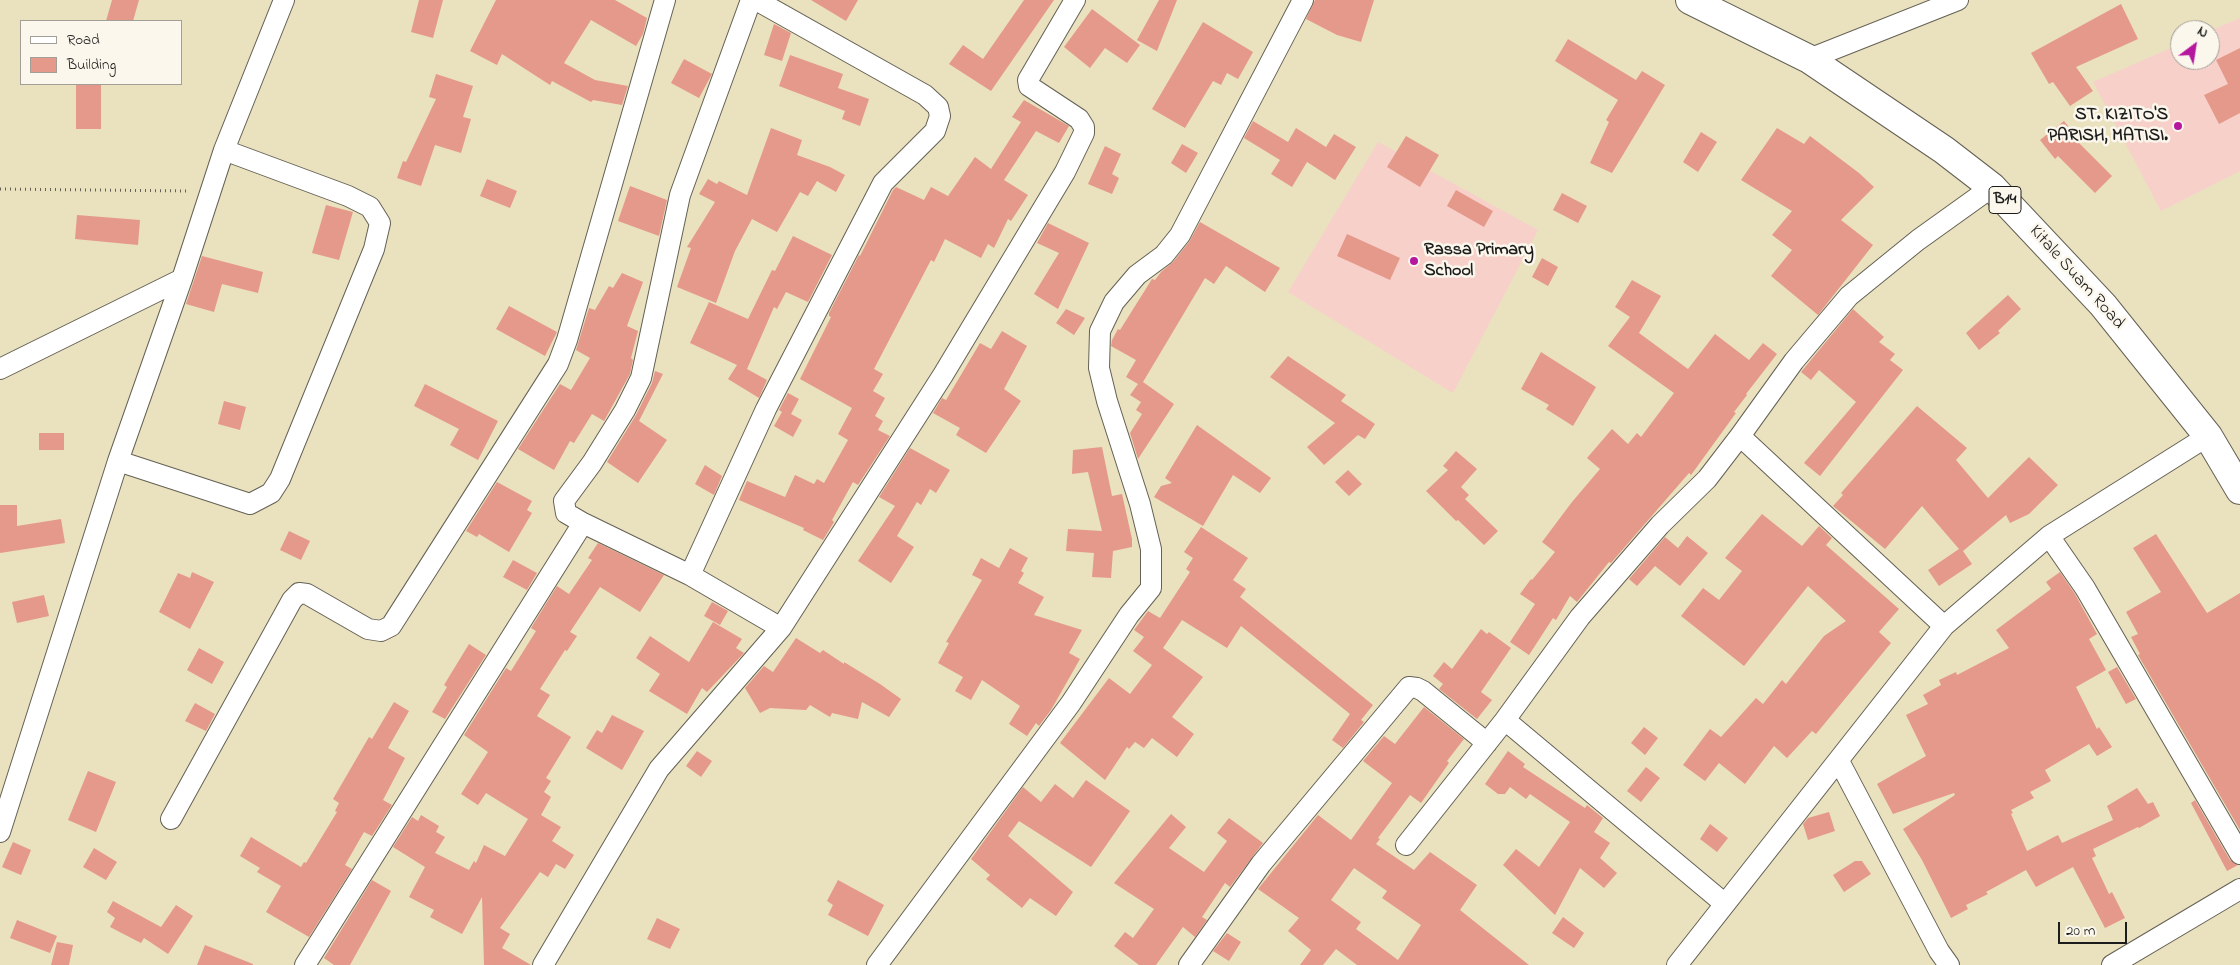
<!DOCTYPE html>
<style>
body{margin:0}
#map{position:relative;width:2240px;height:965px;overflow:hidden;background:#eae1be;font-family:"Indie Flower",sans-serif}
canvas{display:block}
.legend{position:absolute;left:20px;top:20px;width:162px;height:65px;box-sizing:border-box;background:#fbf7ec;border:1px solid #a29f99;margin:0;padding:6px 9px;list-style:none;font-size:15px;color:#1c1c1c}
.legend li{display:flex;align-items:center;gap:10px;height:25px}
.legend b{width:25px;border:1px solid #a29f99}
.north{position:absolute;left:2170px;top:20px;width:50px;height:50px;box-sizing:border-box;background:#fbf7ec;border:1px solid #a29f99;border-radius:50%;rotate:31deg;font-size:14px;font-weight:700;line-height:20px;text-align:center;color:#1c1c1c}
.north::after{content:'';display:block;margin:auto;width:18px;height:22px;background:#b5179e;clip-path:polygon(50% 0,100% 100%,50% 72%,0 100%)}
.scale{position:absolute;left:2058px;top:922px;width:69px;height:22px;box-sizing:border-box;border:2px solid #1c1c1c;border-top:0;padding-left:6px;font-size:15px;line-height:18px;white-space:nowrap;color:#1c1c1c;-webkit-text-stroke:4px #fbf7ec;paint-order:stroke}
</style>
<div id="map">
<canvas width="2240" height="965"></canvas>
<ul class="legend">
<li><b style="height:6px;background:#fff"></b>Road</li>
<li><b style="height:14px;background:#e5998a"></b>Building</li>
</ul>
<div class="north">N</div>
<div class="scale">20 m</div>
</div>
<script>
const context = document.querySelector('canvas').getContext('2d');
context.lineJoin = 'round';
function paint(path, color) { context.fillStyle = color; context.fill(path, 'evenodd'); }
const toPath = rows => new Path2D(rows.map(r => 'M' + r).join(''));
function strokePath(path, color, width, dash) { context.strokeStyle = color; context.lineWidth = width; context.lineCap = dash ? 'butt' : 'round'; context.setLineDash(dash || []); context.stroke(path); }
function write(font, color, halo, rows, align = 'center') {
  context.font = font + ' "Indie Flower",sans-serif'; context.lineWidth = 5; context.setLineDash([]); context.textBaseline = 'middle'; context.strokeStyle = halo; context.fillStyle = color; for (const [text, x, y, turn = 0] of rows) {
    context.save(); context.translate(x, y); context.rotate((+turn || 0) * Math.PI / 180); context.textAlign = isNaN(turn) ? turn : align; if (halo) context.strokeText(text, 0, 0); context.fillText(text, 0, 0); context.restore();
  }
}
paint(toPath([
 [2240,18,2240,171,2161,211,2093,82,2180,44,2180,60,2210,60,2210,31],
 [1378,142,1538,230,1453,393,1288,292]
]), '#f7d0ca');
paint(toPath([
 [112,0,139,0,133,21,106,21],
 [419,0,443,0,433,38,411,32],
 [496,0,615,0,647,18,643,34,636,46,591,20,564,63,595,80,628,86,622,105,593,100,591,102,552,81,550,85,502,54,497,65,470,51],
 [811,0,858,0,846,21],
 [1024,0,1054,0,991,91,949,64,963,45,983,59],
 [1159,0,1177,0,1157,51,1137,40],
 [1315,0,1374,0,1361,42,1337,35,1306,19],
 [2121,4,2138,39,2076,67,2093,91,2070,106,2053,82,2049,84,2031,53],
 [1092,9,1140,45,1127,63,1105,48,1090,68,1064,47],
 [1203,22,1253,52,1238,79,1227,73,1221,85,1213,81,1185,128,1152,109],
 [774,24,791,33,782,61,764,55],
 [1568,39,1636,80,1642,71,1665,85,1612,173,1590,163,1609,122,1606,120,1618,100,1555,61],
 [2240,48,2240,113,2219,124,2204,95,2228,84,2216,60],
 [790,55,843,74,838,88,869,99,860,126,842,119,845,111,779,86],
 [684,59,712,74,699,98,671,83],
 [436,74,473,86,463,117,471,119,461,153,435,145,421,186,397,178,403,161,406,162,436,99,429,97],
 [76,84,101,84,101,129,76,129],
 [1024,100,1069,126,1059,143,1036,131,1004,180,1028,195,1011,221,1008,219,994,248,988,244,981,258,945,239,934,262,931,260,874,369,883,374,873,391,885,398,875,416,883,421,878,430,890,436,858,485,853,482,832,520,834,522,823,540,803,530,804,528,739,500,747,481,785,497,795,475,814,484,817,479,824,483,848,440,838,434,852,408,800,379,831,317,829,316,829,313,859,255,860,256,893,190,896,187,924,200,931,187,948,196,975,157,991,169,1021,122,1012,117],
 [1253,121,1288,142,1296,128,1326,147,1334,134,1356,147,1335,180,1307,162,1292,187,1271,174,1280,160,1244,138],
 [2064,121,2079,140,2077,141,2112,176,2095,193,2058,156,2055,159,2040,140],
 [771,128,802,140,797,155,830,167,845,175,836,192,817,181,808,196,800,192,777,232,752,219,735,251,716,303,677,287,691,248,687,247,715,202,699,194,708,179,717,184,719,181,747,195],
 [1777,128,1804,144,1810,136,1859,173,1874,187,1841,220,1873,245,1818,315,1771,276,1792,250,1772,235,1792,211,1741,180],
 [1701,132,1717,142,1698,172,1683,162],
 [1406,136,1439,155,1420,187,1387,167],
 [1182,144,1198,153,1186,173,1171,163],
 [1105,146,1121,154,1112,174,1119,178,1112,194,1088,184],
 [487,179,517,191,510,208,480,196],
 [630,186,667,200,659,236,618,221],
 [1456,190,1493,211,1484,227,1447,206],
 [1562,193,1587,206,1578,223,1553,210],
 [326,205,353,212,339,260,312,253],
 [77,215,140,220,138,245,75,239],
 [1200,222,1280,268,1265,292,1226,266,1214,284,1205,278,1143,382,1174,404,1138,459,1130,433,1142,414,1136,410,1141,402,1130,395,1138,384,1126,377,1136,360,1111,346,1112,340,1118,329,1120,330,1152,279,1155,280,1161,272,1173,262,1189,242],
 [1048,223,1089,243,1058,309,1034,294,1059,253,1037,243],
 [1347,234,1400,258,1390,280,1337,256],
 [793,236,832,255,808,302,786,292,777,309,774,307,747,369,767,380,759,398,728,379,737,365,690,343,709,302,748,319,772,270,775,271],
 [202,256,263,272,258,293,222,284,214,312,186,304],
 [1542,258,1558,267,1548,286,1532,277],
 [622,273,643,282,627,326,638,331,631,358,633,360,630,374,604,421,592,414,574,443,570,441,554,470,518,449,560,384,571,390,590,358,576,350,589,308,595,310,609,286,613,288],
 [1632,280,1661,296,1639,333,1688,369,1715,334,1749,360,1763,343,1777,354,1746,394,1747,395,1734,412,1736,413,1691,475,1689,473,1611,563,1609,562,1577,602,1570,596,1556,620,1553,618,1529,655,1510,642,1535,604,1520,594,1531,579,1532,580,1555,552,1542,542,1572,502,1600,469,1587,458,1612,429,1628,444,1637,433,1641,437,1674,393,1608,346,1630,317,1615,307],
 [2008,295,2021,309,1998,331,2000,333,1979,350,1966,333],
 [509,306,557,332,545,356,496,329],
 [1066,309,1085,318,1074,335,1056,323],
 [1853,309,1884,337,1879,342,1895,354,1890,360,1903,370,1820,476,1804,463,1856,402,1819,370,1811,380,1801,372],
 [1002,331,1027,346,1004,389,1021,401,986,453,956,435,960,428,933,413,942,398,946,400,980,343,991,349],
 [1541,352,1596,387,1573,426,1546,409,1549,405,1521,389],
 [1288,356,1346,395,1341,401,1375,424,1365,439,1358,435,1324,465,1307,447,1335,423,1270,377],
 [655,371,663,374,639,421,667,440,638,483,607,462,636,415,652,383],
 [425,384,498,421,478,460,450,445,459,429,414,406],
 [788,393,799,399,791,414,802,420,793,437,774,426,782,412,779,410],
 [224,401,246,407,240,430,218,424],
 [1917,406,1967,448,1956,460,1988,498,2029,457,2058,485,2029,514,2010,523,2006,515,1963,551,1972,564,1939,586,1928,570,1959,549,1922,506,1885,549,1833,506,1843,495,1841,493],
 [1197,425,1271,478,1260,493,1233,475,1203,526,1154,497,1161,486,1172,483,1165,478],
 [39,433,64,433,64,450,39,450],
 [1102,447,1112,496,1122,494,1132,539,1132,547,1113,551,1111,578,1092,577,1094,553,1066,551,1068,529,1102,531,1088,472,1072,474,1073,450],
 [910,448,950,470,936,493,930,489,921,505,917,502,897,536,914,547,891,583,858,561,895,506,879,497],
 [1456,451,1477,469,1461,487,1469,495,1465,499,1498,531,1484,545,1458,520,1456,521,1426,491,1448,470,1443,466],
 [705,465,722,476,714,495,695,484],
 [1348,470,1362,484,1349,496,1335,482],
 [497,482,532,501,527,510,532,513,509,552,479,534,477,537,466,531],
 [0,505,17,505,17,526,61,519,65,543,0,553],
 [1762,514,1802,546,1819,526,1832,538,1826,545,1899,609,1879,632,1891,643,1816,734,1812,731,1787,758,1774,746,1745,784,1719,763,1705,781,1683,765,1710,729,1721,737,1756,698,1763,704,1782,680,1786,684,1824,636,1846,621,1808,586,1744,666,1681,616,1703,588,1719,600,1742,571,1725,558],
 [1201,527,1248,558,1233,580,1246,589,1240,597,1373,705,1361,720,1364,722,1343,748,1332,740,1350,714,1241,626,1227,648,1182,620,1163,648,1203,677,1172,717,1194,734,1177,757,1152,738,1144,748,1135,742,1129,749,1127,747,1105,780,1060,743,1109,678,1130,694,1152,665,1133,651,1144,637,1134,630,1148,611,1160,618,1190,572,1186,569,1193,558,1184,552],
 [289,531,310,541,301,560,280,550],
 [2156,534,2207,613,2240,593,2240,830,2138,655,2140,654,2131,637,2138,634,2126,612,2161,592,2133,548],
 [1687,536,1708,553,1680,586,1655,566,1637,586,1629,579,1665,537,1678,548],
 [598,543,664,575,640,612,600,587,570,632,577,636,567,651,565,650,540,689,550,695,537,716,571,737,546,778,551,781,544,792,551,797,541,815,561,827,552,841,574,855,565,869,556,864,548,877,540,872,500,928,510,934,502,948,531,965,484,965,482,897,462,934,430,917,434,910,409,897,425,867,393,847,412,817,418,821,421,815,439,826,436,832,445,837,435,853,469,870,474,861,476,863,484,845,505,856,528,819,486,793,478,805,461,794,488,752,464,735,506,668,511,671,536,631,531,628,557,586,569,594,592,560,588,558],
 [1010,548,1028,558,1021,571,1024,573,1018,583,1044,597,1034,615,1082,630,1069,653,1080,659,1051,710,1039,726,1036,723,1027,736,1009,724,1020,706,982,680,971,700,955,691,963,677,938,663,949,643,946,642,982,580,972,575,981,558,999,568],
 [513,560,537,573,527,590,503,577],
 [192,572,214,582,190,629,159,612,178,573,190,578],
 [2060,572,2075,594,2097,634,2089,639,2106,670,2076,687,2097,729,2099,727,2112,747,2097,756,2089,744,2045,770,2051,781,2030,792,2034,798,2011,810,2013,813,2011,814,2027,851,2058,835,2062,843,2113,820,2107,806,2137,788,2148,804,2153,802,2160,816,2139,828,2138,827,2093,849,2096,856,2092,858,2109,894,2112,892,2125,918,2105,928,2073,867,2036,887,2026,870,1986,892,1988,894,1966,905,1968,909,1951,918,1922,860,1903,829,1955,795,1954,793,1893,814,1877,784,1926,756,1906,715,1928,704,1923,695,1941,685,1939,680,1956,672,1957,675,2009,648,1996,630,2051,589,2046,582],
 [44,595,49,616,17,623,12,602],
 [712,602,728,611,720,625,704,616],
 [713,622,742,639,736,648,744,653,707,692,702,688,687,714,649,691,660,674,636,658,650,636,689,662],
 [1481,629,1487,634,1489,632,1511,648,1481,692,1492,700,1477,719,1439,689,1443,684,1433,676,1444,662,1452,669],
 [796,638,820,653,823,650,844,664,844,662,880,684,901,699,889,717,862,702,858,719,832,713,830,717,810,705,806,710,770,708,760,713,745,688,764,666,773,672],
 [469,644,486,655,445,719,432,712,447,687,444,685],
 [199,648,224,662,212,684,187,670],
 [2117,667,2136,699,2126,704,2108,672],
 [394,702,409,711,388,748,405,758,383,800,392,805,372,836,364,832,345,865,352,869,309,937,266,912,281,886,257,872,260,868,240,856,251,837,301,867,304,862,306,863,337,812,335,811,339,803,333,799,369,737,372,739],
 [195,703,215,714,206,731,185,721],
 [1424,707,1464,739,1447,761,1449,763,1421,803,1410,795,1378,838,1380,839,1376,844,1414,870,1430,852,1477,885,1460,910,1529,965,1357,965,1336,949,1323,965,1300,965,1311,950,1288,931,1299,918,1258,889,1318,815,1351,840,1392,783,1363,761,1384,736,1395,744],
 [1354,868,1387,891,1382,898,1421,925,1398,960,1356,929,1361,922,1331,900],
 [612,715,644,731,622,770,586,748,597,730,602,733],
 [1644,727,1658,738,1645,755,1631,743],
 [697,751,712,761,701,777,686,766],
 [1508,751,1525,764,1523,767,1585,808,1587,805,1603,818,1594,832,1610,843,1600,858,1617,873,1604,888,1580,868,1555,915,1503,865,1516,849,1539,867,1570,822,1530,794,1526,799,1510,787,1505,794,1498,794,1485,784],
 [1646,767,1660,778,1641,802,1627,791],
 [88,771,116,782,96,832,68,820],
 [1086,780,1130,811,1091,867,1019,821,1008,836,1073,892,1056,916,1030,898,1022,908,986,879,990,875,971,859,1023,787,1041,802,1055,784,1073,798],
 [2195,800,2230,860,2238,865,2227,871,2191,803],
 [1829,812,1835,831,1808,840,1803,824,1808,818],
 [1171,814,1186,827,1169,848,1204,872,1227,841,1217,833,1229,818,1263,843,1230,887,1225,883,1202,917,1207,920,1195,937,1183,927,1156,965,1139,965,1114,946,1125,932,1133,938,1154,909,1114,883],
 [1710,824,1728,838,1717,852,1700,839],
 [13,842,31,850,21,875,2,867],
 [94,848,117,862,106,880,83,867],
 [1855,861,1862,861,1871,874,1844,892,1833,875],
 [372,880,391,891,350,965,334,965,324,958],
 [838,880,884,905,868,936,828,915,833,905,827,901],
 [113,901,161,927,176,905,193,916,168,954,144,938,141,943,110,927,115,918,107,912],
 [1563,917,1584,933,1574,948,1552,933],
 [657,918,680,929,670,949,647,939],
 [17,920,57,936,50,953,10,938],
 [1227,933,1241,942,1229,961,1213,951],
 [57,942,73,945,69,965,51,965],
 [205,945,253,964,253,965,197,965]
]), '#e5998a');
const street = toPath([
 [1809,59,1958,0],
 [0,369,182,279],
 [118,461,250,504,271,493,280,479,374,249,380,223,370,207,348,196,224,150],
 [583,523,690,575,781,628],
 [2049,536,2085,588,2240,854],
 [690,575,766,409,883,183,935,131,940,116,938,107,925,95,756,0],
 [1944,626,1740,436,1794,361,1849,296,1918,240,1992,187],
 [1505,720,1725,904],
 [1839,761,1939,951,1949,965],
 [171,819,292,600,299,593,307,594,368,629,381,631,391,626,558,364,567,340,665,0],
 [0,832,118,461,182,279,224,150,284,0],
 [1406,845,1505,720,1580,617,1660,525,1707,479,1740,436],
 [305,965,583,523,566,513,564,501,592,463,625,410,641,378,680,195,751,0],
 [543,965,659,769,781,628,943,375,1065,172,1084,133,1084,127,1079,119,1029,86,1028,80,1075,0],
 [877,965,1071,703,1129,615,1151,588,1151,549,1140,504,1107,401,1099,368,1100,331,1114,302,1137,275,1164,255,1180,235,1303,0],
 [1189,965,1261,864,1409,687,1417,688,1423,691,1487,743],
 [1677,965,1944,626,2049,536,2208,436],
 [2112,965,2240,889]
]);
const highway = toPath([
 [1690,0,1809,59,1944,150,1992,187,2103,305,2208,436,2240,490]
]);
strokePath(street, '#646155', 22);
strokePath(highway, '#646155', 30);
strokePath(toPath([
 [0,189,189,191]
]), '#646155', 3, [1, 4]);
strokePath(street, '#fff', 20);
strokePath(highway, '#fff', 28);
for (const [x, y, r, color] of [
 [2178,126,5,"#b5179e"],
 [1414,261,5,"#b5179e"]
]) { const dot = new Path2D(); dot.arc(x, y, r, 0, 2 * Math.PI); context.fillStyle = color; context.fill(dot); strokePath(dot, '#fbf7ec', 2); }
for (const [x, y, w] of [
 [2005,200,32]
]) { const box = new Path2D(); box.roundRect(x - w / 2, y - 13.5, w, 27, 4); context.fillStyle = '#fbf7ec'; context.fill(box); strokePath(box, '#1c1c1c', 1); }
write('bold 16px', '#1c1c1c', null, [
 ["B14",2005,200]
]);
write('bold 18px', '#1c1c1c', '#fbf7ec', [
 ["ST. KIZITO'S",2168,116],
 ["PARISH, MATISI.",2168,137],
 ["Rassa Primary",1424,251,"left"],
 ["School",1424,272,"left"]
], 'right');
write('18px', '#1c1c1c', '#fbf7ec', [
 ["Kitale Suam Road",2076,278,48]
]);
</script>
